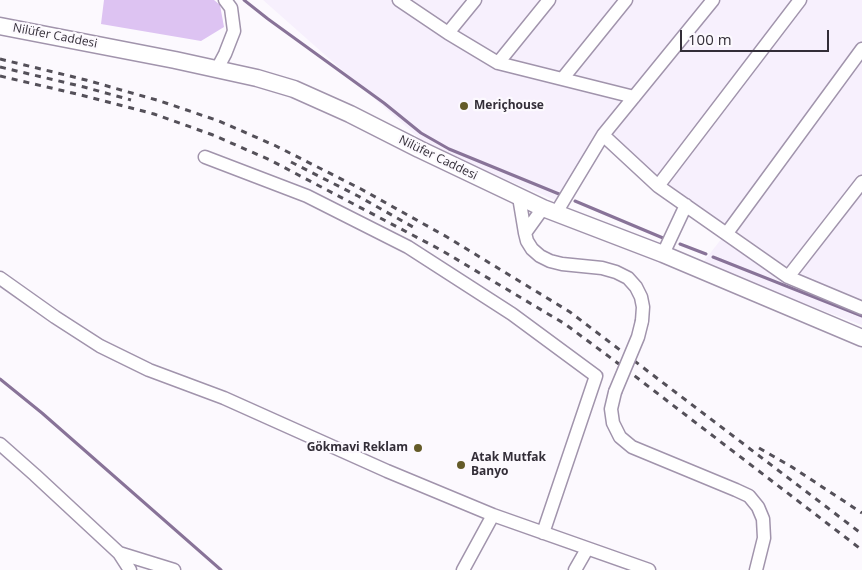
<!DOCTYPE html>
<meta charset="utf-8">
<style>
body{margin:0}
#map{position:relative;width:862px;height:570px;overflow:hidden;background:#fcf9fe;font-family:"Open Sans",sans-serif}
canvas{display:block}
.scale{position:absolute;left:680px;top:30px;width:149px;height:22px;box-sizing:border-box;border:2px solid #332e38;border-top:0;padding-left:6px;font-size:15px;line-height:18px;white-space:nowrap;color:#332e38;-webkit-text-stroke:4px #fcf9fe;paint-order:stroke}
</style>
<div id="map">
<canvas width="862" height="570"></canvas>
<div class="scale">100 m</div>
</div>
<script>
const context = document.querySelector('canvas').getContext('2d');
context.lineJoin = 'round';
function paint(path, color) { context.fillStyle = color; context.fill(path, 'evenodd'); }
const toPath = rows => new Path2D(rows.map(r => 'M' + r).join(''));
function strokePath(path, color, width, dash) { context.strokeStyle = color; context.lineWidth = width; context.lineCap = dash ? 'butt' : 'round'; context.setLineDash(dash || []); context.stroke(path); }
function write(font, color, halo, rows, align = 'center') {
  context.font = font + ' "Open Sans",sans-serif'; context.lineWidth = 4.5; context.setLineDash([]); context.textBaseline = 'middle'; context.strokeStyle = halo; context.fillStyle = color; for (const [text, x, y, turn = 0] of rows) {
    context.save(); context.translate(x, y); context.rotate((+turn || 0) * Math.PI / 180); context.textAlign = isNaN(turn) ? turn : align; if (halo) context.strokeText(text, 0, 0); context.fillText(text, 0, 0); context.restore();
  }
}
paint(toPath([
 [263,0,862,0,862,325,775,293,704,261,726,233,603,135,557,201,429,147]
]), '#f7f0fd');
paint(toPath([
 [104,0,214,0,220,5,224,27,201,41,101,24]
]), '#ddc3f2');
strokePath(toPath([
 [244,0,268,19,384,103,421,133,449,149,559,194],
 [575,201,663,238],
 [680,244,706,254],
 [713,257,862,316],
 [0,379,42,413,221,570]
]), '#887398', 3);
const minor = toPath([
 [399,0,448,33,498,63,634,97],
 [448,33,475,0],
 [498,63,549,0],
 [217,69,225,54,234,31,231,8,225,0],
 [563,78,626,0],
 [603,135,658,186,788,277,862,308],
 [205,157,307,196,408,247,512,314,596,376,543,533],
 [658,186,800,0],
 [519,197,525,233,527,241,532,249,540,256,550,261,562,264,602,268,616,272,628,278,636,287,641,297,643,307,642,321],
 [556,213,603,135,713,0],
 [525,233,543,208],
 [727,233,862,49],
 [663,254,686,205],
 [788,277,862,182],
 [0,278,55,317,100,346,149,370,224,398,387,471,493,515,649,570],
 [615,392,611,409,613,423,620,437,632,447,736,490,749,496,758,507,763,519,764,538,756,570],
 [0,444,35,475,119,553,130,570],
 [119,553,174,570],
 [463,570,493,515],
 [575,570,587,549]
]);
const major = toPath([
 [0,26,175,60,257,78,294,89,350,114,419,149,543,208,663,254,862,338]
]);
strokePath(minor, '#a194ac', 15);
strokePath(major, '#a194ac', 19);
strokePath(minor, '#fff', 12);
strokePath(major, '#fff', 16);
strokePath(toPath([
 [0,59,86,80,160,101,219,121,276,146,361,189,447,237,570,312,862,534],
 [0,67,84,87,131,100],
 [0,76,81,95,154,114,213,135,270,160,441,250,565,324,623,367,862,550],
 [291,162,358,196,413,227],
 [759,448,792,467,862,513]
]), '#545059', 3, [6, 6]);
const minorBridge = toPath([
 [615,392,638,337,642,321]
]);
strokePath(minorBridge, '#a194ac', 15, []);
strokePath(minorBridge, '#fff', 12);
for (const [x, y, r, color] of [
 [464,106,5,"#645b28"],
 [418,448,5,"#645b28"],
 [461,465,5,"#645b28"]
]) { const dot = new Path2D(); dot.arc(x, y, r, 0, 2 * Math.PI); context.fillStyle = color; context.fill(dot); strokePath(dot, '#fcf9fe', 2); }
write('12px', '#332e38', '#fcf9fe', [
 ["Nilüfer Caddesi",55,36,11],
 ["Nilüfer Caddesi",438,158,26]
]);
write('bold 12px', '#332e38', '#fcf9fe', [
 ["Meriçhouse",474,106],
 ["Gökmavi Reklam",408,448,"right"],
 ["Atak Mutfak",471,458],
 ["Banyo",471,472]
], 'left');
</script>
